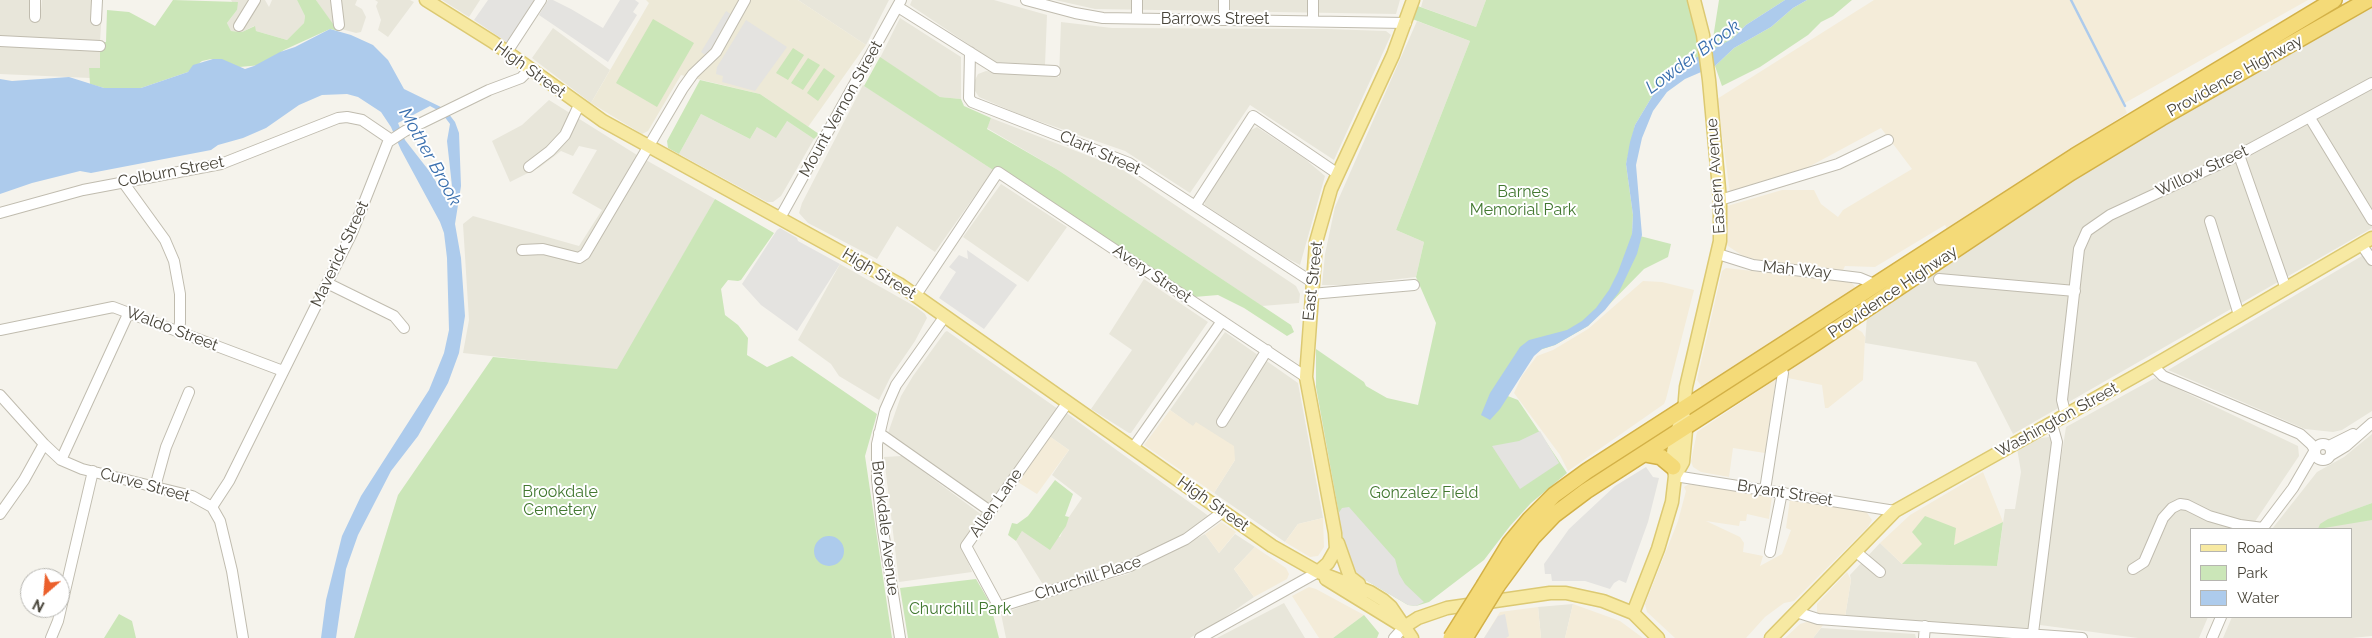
<!DOCTYPE html>
<style>
body{margin:0}
#map{position:relative;width:2372px;height:638px;overflow:hidden;background:#f5f3ec;font-family:Raleway,sans-serif}
canvas{display:block}
.legend{position:absolute;left:2190px;top:528px;width:162px;height:90px;box-sizing:border-box;background:#fff;border:1px solid #b6b5b0;margin:0;padding:6px 9px;list-style:none;font-size:15px;color:#49453a}
.legend li{display:flex;align-items:center;gap:10px;height:25px}
.legend b{width:25px;border:1px solid #b6b5b0}
.north{position:absolute;left:20px;top:568px;width:50px;height:50px;box-sizing:border-box;background:#fff;border:1px solid #b6b5b0;border-radius:50%;rotate:207deg;font-size:14px;font-weight:700;line-height:20px;text-align:center;color:#49453a}
.north::after{content:'';display:block;margin:auto;width:18px;height:22px;background:#eb602c;clip-path:polygon(50% 0,100% 100%,50% 72%,0 100%)}
</style>
<div id="map">
<canvas width="2372" height="638"></canvas>
<ul class="legend">
<li><b style="height:6px;background:#f7e9a2"></b>Road</li>
<li><b style="height:14px;background:#cbe6b8"></b>Park</li>
<li><b style="height:14px;background:#adcbec"></b>Water</li>
</ul>
<div class="north">N</div>
</div>
<script>
const context = document.querySelector('canvas').getContext('2d');
context.lineJoin = 'round';
function paint(path, color) { context.fillStyle = color; context.fill(path, 'evenodd'); }
const toPath = rows => new Path2D(rows.map(r => 'M' + r).join(''));
function strokePath(path, color, width, dash) { context.strokeStyle = color; context.lineWidth = width; context.lineCap = dash ? 'butt' : 'round'; context.setLineDash(dash || []); context.stroke(path); }
function write(font, color, halo, rows, align = 'center') {
  context.font = font + ' Raleway,sans-serif'; context.lineWidth = 4; context.setLineDash([]); context.textBaseline = 'middle'; context.strokeStyle = halo; context.fillStyle = color; for (const [text, x, y, turn = 0] of rows) {
    context.save(); context.translate(x, y); context.rotate((+turn || 0) * Math.PI / 180); context.textAlign = isNaN(turn) ? turn : align; if (halo) context.strokeText(text, 0, 0); context.fillText(text, 0, 0); context.restore();
  }
}
paint(toPath([
 [0,0,31,0,32,19,40,20,42,0,93,0,92,8,102,9,100,42,0,38],
 [231,0,265,0,269,7,272,0,297,0,305,16,304,23,287,40,256,31,254,26,242,32,231,31,227,23,237,10],
 [316,0,357,0,355,5,362,9,366,17,361,32,356,33,334,27],
 [375,0,410,0,414,2,388,37,378,30,381,20,376,6,378,2],
 [442,0,480,0,469,17],
 [798,0,889,0,866,45],
 [912,0,994,0,1047,15,1045,65,995,62,910,5],
 [1055,0,1400,0,1396,14,1095,9],
 [1423,0,1486,0,1476,27,1421,7],
 [2372,8,2372,228,2013,434,1976,362,1865,343,1867,316,2052,191,2154,129],
 [900,18,961,57,961,99,940,97,880,58],
 [1417,21,1470,41,1396,230,1424,242,1416,277,1347,285,1322,285,1325,254,1335,207],
 [1061,22,1112,28,1327,29,1386,31,1391,35,1334,160,1250,105,1190,193,1125,151,1021,115,979,97,975,91,975,80,978,74,986,71,1059,77],
 [553,28,610,70,591,103,532,58],
 [0,46,100,51,100,69,89,68,90,78,0,74],
 [863,85,993,170,935,252,897,226,877,259,808,223,799,213,802,203],
 [549,100,637,155,715,199,618,370,463,353,469,320,463,224,473,216,579,246,602,210,572,193,597,150,579,146,573,156,561,151,540,167,510,182,492,141,522,125],
 [701,114,750,139,757,127,787,121,814,139,781,196,773,202,767,202,679,154],
 [991,118,1120,168,1296,286,1300,294,1299,303,1262,306,1058,170,987,128],
 [1257,127,1305,159,1325,176,1300,265,1283,256,1205,205,1204,201,1249,131],
 [1001,184,1067,227,1028,282,963,237],
 [2372,250,2372,411,2342,430,2333,432,2305,429,2168,370],
 [840,264,916,307,925,314,927,318,915,341,891,376,879,400,839,376,831,364,798,340],
 [1144,279,1208,322,1131,433,1129,433,1091,409,1132,350,1109,334],
 [947,331,1058,409,990,505,888,433,901,396,913,376,945,332],
 [1225,332,1298,383,1323,518,1298,524,1285,542,1214,493,1235,460,1196,423,1193,427,1170,410],
 [2155,378,2298,446,2299,456,2250,529,2191,529,2191,617,2208,617,2199,638,2138,638,2040,625,2050,529,2066,427],
 [1065,412,1118,451,1210,517,1156,551,1130,563,1061,585,1049,586,1042,583,1016,541,1022,531,1060,537,1069,517,1082,498,1052,475,1069,450,1049,436],
 [2372,434,2372,503,2329,519,2372,520,2372,636,2352,638,2223,638,2232,617,2351,617,2351,529,2272,529,2317,472,2344,457],
 [2049,437,2052,440,2031,625,2029,628,1845,617,1851,580,1850,575,1880,543,1902,564,1997,566,2005,509,2015,509,2021,472,2017,448,2041,438],
 [902,456,982,515,961,545,972,572,899,582,884,457],
 [1205,534,1219,553,1235,534,1255,547,1234,569,1254,597,1218,622,1190,638,1006,638,1001,614,1054,595,1128,574],
 [1284,603,1305,638,1217,638],
 [1573,604,1565,638,1541,638,1538,607],
 [1821,628,1915,634,1916,638,1813,638]
]), '#e8e6da');
paint(toPath([
 [1874,0,2308,0,2123,104,2127,113,1948,230,1945,225,1875,267,1845,266,1843,270,1759,260,1743,256,1728,246,1726,243,1727,206,1782,190,1814,190,1821,204,1838,217,1843,210,1912,169,1881,128,1801,171,1730,193,1717,99],
 [1726,268,1851,282,1856,288,1746,361,1702,387,1697,380,1722,271],
 [1643,281,1662,282,1694,290,1666,399,1664,404,1568,471,1560,455,1514,393,1522,376,1537,356,1553,350,1588,329],
 [1852,326,1862,332,1865,337,1863,380,1828,408,1825,408,1822,385,1788,378,1789,367],
 [1776,379,1765,453,1733,448,1729,477,1701,472,1693,467,1691,461,1697,432],
 [1170,410,1193,426,1196,422,1234,446,1235,460,1214,493,1144,445],
 [1049,436,1069,450,1037,494,1016,481],
 [1983,472,2003,522,1954,545,1913,532,1923,545,1902,564,1880,543,1910,515],
 [1689,484,1772,496,1769,519,1747,514,1746,521,1740,521,1739,526,1706,521,1740,537,1744,543,1743,552,1763,556,1760,566,1782,554,1791,530,1786,528,1790,499,1865,510,1872,520,1868,527,1794,601,1784,603,1765,617,1746,638,1675,638,1647,612,1645,604,1678,521,1686,491,1684,487],
 [1323,518,1324,547,1318,556,1310,557,1285,542,1298,524],
 [1221,522,1236,532,1219,553,1205,534],
 [1255,547,1286,568,1289,574,1287,579,1254,597,1234,569],
 [1847,572,1851,580,1845,617,1830,616,1813,638,1785,638,1800,624,1810,621,1817,614,1817,604],
 [1309,587,1316,589,1364,615,1333,638,1319,638,1292,596],
 [1573,604,1620,621,1643,638,1565,638],
 [1538,607,1541,638,1484,638,1500,612]
]), '#f4ecd9');
paint(toPath([
 [646,0,798,0,866,45,808,127,760,94,681,75,648,131,642,134,591,103,649,3]
]), '#ede9d7');
paint(toPath([
 [173,0,238,2,237,10,227,23,231,31,242,32,255,26,256,31,287,40,304,23,305,16,297,0,316,0,338,31,330,29,284,50,262,65,239,67,211,59,202,61,188,72,141,88,104,88,90,84,89,68,100,68,100,42,106,42,107,10,129,12,155,26],
 [1486,0,1694,0,1706,54,1673,72,1653,95,1635,125,1626,164,1633,215,1632,234,1671,244,1668,257,1644,269,1588,326,1555,345,1515,358,1495,391,1518,400,1567,473,1531,503,1510,526,1484,560,1429,602,1416,606,1408,605,1364,579,1344,542,1316,387,1316,349,1364,382,1366,386,1387,398,1418,405,1436,323,1416,277,1424,242,1396,230,1470,41,1407,17,1412,4,1476,27],
 [1719,0,1785,0,1746,25,1732,39,1711,51],
 [1807,0,1852,0,1833,16,1821,22,1808,35,1760,67,1722,86,1715,66,1734,48,1771,27,1793,8],
 [653,19,694,43,657,107,616,83],
 [793,48,804,55,788,80,776,73],
 [880,57,940,97,961,99,964,106,991,118,987,129,1058,170,1291,325,1294,332,1287,336,1244,308,1218,295,1194,297,997,168,993,170,864,86],
 [808,58,820,65,803,90,791,83],
 [824,68,835,76,818,101,807,93],
 [700,80,760,94,819,134,814,139,787,121,776,138,757,127,750,139,701,114,679,154,668,148,667,141],
 [715,199,774,233,741,280,738,281,728,280,721,289,725,315,738,325,748,338,747,355,767,367,792,356,877,414,865,456,892,638,354,638,398,495,493,357,617,369],
 [1055,480,1073,494,1065,516,1069,517,1066,526,1050,550,1022,531,1016,541,1008,535,1012,523,1017,524,1028,516],
 [2372,503,2372,520,2318,529,2320,524,2328,519],
 [1925,516,1956,528,1954,545,2003,522,1997,566,1902,564,1922,544,1912,532],
 [976,579,990,603,999,638,908,638,900,588],
 [119,614,132,621,136,638,104,638],
 [1364,615,1379,633,1377,638,1333,638]
]), '#cbe6b8');
paint(toPath([
 [488,0,536,0,508,43,474,20],
 [548,0,553,0,571,9,603,28,620,0,635,0,639,3,633,12,637,15,608,62,539,15],
 [726,11,732,15,707,56,701,52],
 [746,20,787,47,755,91,722,82,723,76,716,74,717,67],
 [780,228,797,238,798,241,840,264,797,331,761,305,742,284,777,230],
 [967,250,1017,285,984,329,939,298,956,272,949,267,959,255,968,259],
 [1540,431,1559,463,1520,489,1492,446,1519,441],
 [1646,467,1653,477,1659,478,1648,522,1626,583,1619,580,1614,583,1610,589,1585,581,1552,581,1551,574,1545,574,1544,564,1569,529,1615,486],
 [1349,507,1395,559,1399,574,1405,584,1424,602,1416,606,1408,605,1364,579,1350,567,1338,514,1342,508],
 [1505,614,1509,636,1506,638,1484,638,1498,616]
]), '#e4e3e0');
paint(toPath([
 [1785,0,1807,0,1793,8,1771,27,1734,48,1715,66,1685,79,1667,92,1653,111,1642,138,1636,165,1642,235,1637,254,1619,292,1605,310,1588,326,1555,345,1542,349,1534,356,1500,409,1490,420,1481,415,1490,393,1520,347,1529,340,1567,330,1582,321,1596,308,1609,290,1618,272,1632,234,1633,215,1626,164,1630,142,1635,125,1653,95,1673,72,1682,65,1732,39,1746,25],
 [330,29,351,35,373,45,388,60,404,89,445,109,455,122,459,133,461,186,455,224,461,258,465,316,459,353,448,383,418,436,391,471,358,535,346,569,336,638,321,638,326,600,342,536,361,496,429,390,444,353,449,330,447,258,444,233,440,222,401,150,391,127,381,112,358,97,347,94,322,95,299,105,266,128,243,138,218,145,211,150,91,173,80,171,32,183,0,194,0,79,12,81,69,77,104,88,141,88,188,72,193,65,213,59,222,59,245,69,254,66,280,52,295,47],
 [430,106,441,112,450,124,447,141,453,195,449,203,430,172,405,140,398,123],
 '814 551a15 15 0 1 1 30 0a15 15 0 1 1-30 0Z'
]), '#adcbec');
strokePath(toPath([
 [2071,0,2125,106]
]), '#adcbec', 2.5);
const minor = toPath([
 [35,0,35,17],
 [336,0,339,25],
 [1026,0,1075,13,1103,18,1406,23],
 [1137,0,1137,18],
 [1313,0,1313,20],
 [898,7,995,68,1055,71],
 [1224,19,1224,0],
 [96,20,97,0],
 [239,26,255,0],
 [0,41,100,46],
 [507,52,541,0],
 [970,52,969,98,972,102,1129,163,1312,282],
 [2310,118,2372,220],
 [2239,155,2286,289],
 [529,167,550,151,565,135,579,105],
 [123,182,165,240,174,261,180,294,180,323,178,332],
 [1720,200,1838,164,1888,140],
 [1195,206,1253,116,1338,174],
 [0,213,83,190,221,164,338,118,347,117,362,120,390,139],
 [780,218,901,0],
 [2210,221,2239,315],
 [2361,244,2372,260],
 [522,250,543,249,579,258,585,254,683,88,693,74,716,52,745,0],
 [1718,254,1753,265,1860,278,1877,285],
 [1939,279,2075,291],
 [327,283,394,316,404,328],
 [1311,294,1414,285],
 [916,295,998,172,1306,377],
 [0,330,113,307,283,371],
 [2153,366,2163,376,2300,434,2311,444,2315,450,2293,488,2262,529],
 [0,395,44,444,61,460,82,469,192,496,212,507,220,521,232,571,243,638],
 [1068,402,966,546,999,607,1130,566,1186,539,1224,511],
 [2066,416,2062,400,2079,249,2087,231,2110,215,2239,155,2372,83],
 [1222,422,1267,350],
 [879,433,990,511],
 '2315 452a8 8 0 1 1 16 0a8 8 0 1 1-16 0Z',
 [2329,446,2353,434],
 [1133,448,1222,321],
 [2331,455,2346,446,2372,423],
 [61,460,129,312],
 [1675,476,1895,511],
 [155,487,166,447,189,392],
 [1765,490,1783,373],
 [212,507,229,481,352,233,388,142,405,131,489,90,521,78,530,69],
 [0,514,24,480,44,444],
 [1855,551,1880,572],
 [1770,552,1782,492],
 [2133,569,2144,562,2163,518,2172,508,2180,504,2187,505,2209,516,2240,525,2263,528],
 [1796,612,1818,619,2082,638],
 [2033,633,2057,442,2052,424],
 [51,638,58,621,93,471],
 [900,638,882,524,877,479,877,444,885,410,896,385,945,316],
 [1200,638,1318,572],
 [1394,638,1404,627],
 [1924,638,1925,626],
 [2212,638,2221,617]
]);
const major = toPath([
 [426,0,493,42,603,121,899,284,1272,546,1318,572,1370,592,1383,600,1391,607,1412,638],
 [1675,476,1683,462,1687,420],
 [1338,543,1350,577,1359,584],
 [1318,572,1328,563,1336,549,1335,533,1306,377,1316,242,1331,189,1393,55,1413,0],
 [1326,579,1404,627],
 [1633,613,1658,549,1672,502,1675,476,1672,459,1676,435,1684,411,1686,387,1720,241,1720,200,1709,80,1703,35,1694,0],
 [1404,627,1418,618,1447,608,1550,593,1566,593,1603,601,1633,613,1658,638],
 [1771,638,1895,511,2153,366,2372,238]
]);
const highway = toPath([
 [1645,454,1661,457,1673,467],
 [1485,584,1510,543,1530,519,1554,495,1587,471,2075,156,2334,0],
 [1497,586,1533,537,1554,515,1586,491,1817,342,2070,173,2161,118,2368,0]
]);
strokePath(minor, '#c0bcaf', 12);
strokePath(major, '#dcc972', 15);
strokePath(highway, '#d3b147', 18);
strokePath(minor, '#fff', 10);
strokePath(major, '#f7e9a2', 12);
strokePath(highway, '#f4da78', 15);
const highwayBridge = toPath([
 [1451,638,1485,584],
 [1465,638,1497,586]
]);
strokePath(highwayBridge, '#d3b147', 18, []);
strokePath(highwayBridge, '#f4da78', 15);
write('16px', '#49453a', '#fff', [
 ["Barrows Street",1215,19],
 ["High Street",530,70,36],
 ["Providence Highway",2235,76,-29],
 ["Mount Vernon Street",841,109,-61],
 ["Clark Street",1100,153,24],
 ["Willow Street",2202,171,-25],
 ["Colburn Street",171,172,-11],
 ["Eastern Avenue",1716,176,-94],
 ["Maverick Street",340,254,-65],
 ["Mah Way",1797,270,6],
 ["High Street",879,274,31],
 ["Avery Street",1152,274,34],
 ["East Street",1313,281,-84],
 ["Providence Highway",1893,292,-34],
 ["Waldo Street",172,329,21],
 ["Washington Street",2057,420,-29],
 ["Curve Street",145,485,15],
 ["Bryant Street",1785,493,9],
 ["Allen Lane",996,503,-55],
 ["High Street",1213,504,35],
 ["Brookdale Avenue",885,528,83],
 ["Churchill Place",1088,578,-18]
]);
write('16px', '#427830', '#fff', [
 ["Barnes",1523,192],
 ["Memorial Park",1523,210],
 ["Brookdale",560,492],
 ["Cemetery",560,510],
 ["Gonzalez Field",1424,493],
 ["Churchill Park",960,609]
]);
write('italic 18px', '#396fae', '#fff', [
 ["Lowder Brook",1693,57,-36],
 ["Mother Brook",430,157,61]
]);
</script>
